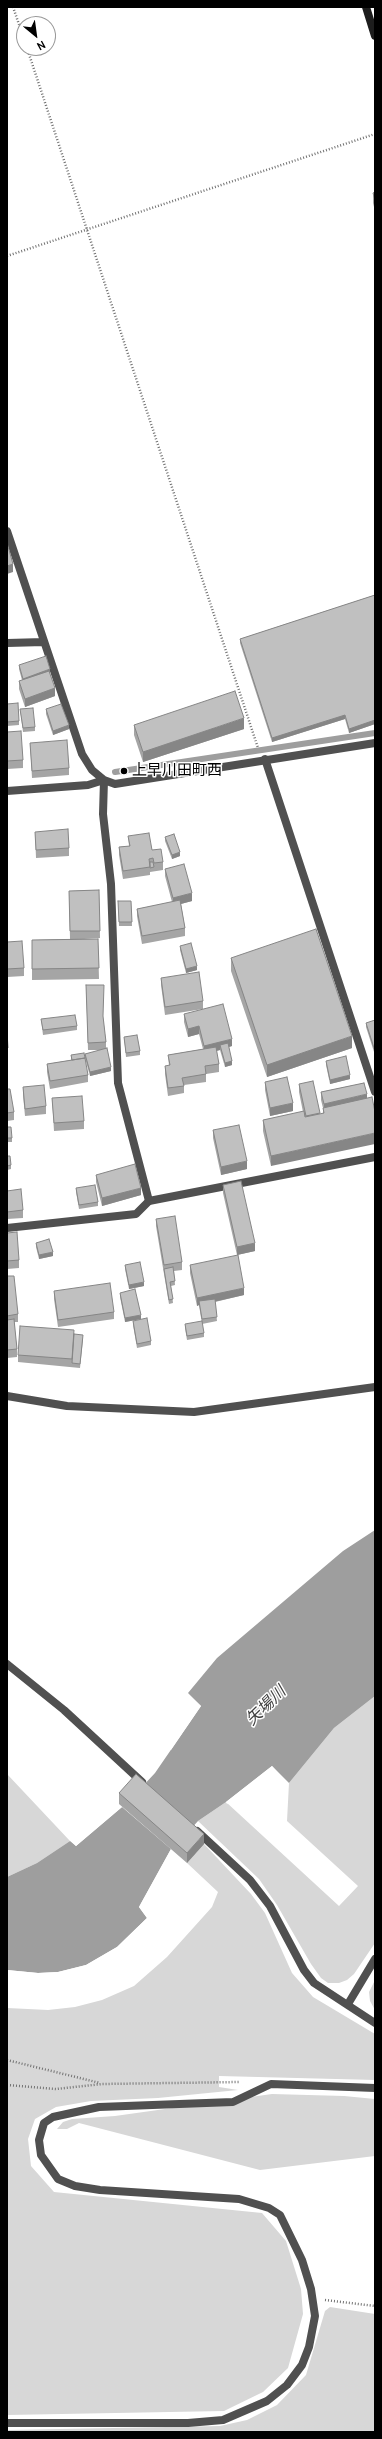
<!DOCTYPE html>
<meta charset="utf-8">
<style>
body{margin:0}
#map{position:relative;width:382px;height:2439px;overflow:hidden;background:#fff;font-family:Cabin,sans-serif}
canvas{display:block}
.frame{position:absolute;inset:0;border:8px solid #000;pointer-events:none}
.north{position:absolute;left:16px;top:16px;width:40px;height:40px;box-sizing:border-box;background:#fff;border:1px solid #999;border-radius:50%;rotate:151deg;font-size:11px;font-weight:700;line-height:16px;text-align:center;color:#000}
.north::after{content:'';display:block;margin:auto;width:14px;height:18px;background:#000;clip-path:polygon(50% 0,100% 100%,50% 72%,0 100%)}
</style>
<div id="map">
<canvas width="382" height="2439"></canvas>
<div class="frame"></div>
<div class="north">N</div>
</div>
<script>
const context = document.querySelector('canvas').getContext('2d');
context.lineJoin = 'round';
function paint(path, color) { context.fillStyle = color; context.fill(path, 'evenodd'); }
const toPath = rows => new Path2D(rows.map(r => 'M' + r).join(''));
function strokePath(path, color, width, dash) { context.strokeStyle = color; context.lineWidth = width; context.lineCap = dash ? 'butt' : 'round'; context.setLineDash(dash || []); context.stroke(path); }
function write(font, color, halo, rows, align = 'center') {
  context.font = font + ' Cabin,"Noto Sans JP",sans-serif'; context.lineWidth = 3; context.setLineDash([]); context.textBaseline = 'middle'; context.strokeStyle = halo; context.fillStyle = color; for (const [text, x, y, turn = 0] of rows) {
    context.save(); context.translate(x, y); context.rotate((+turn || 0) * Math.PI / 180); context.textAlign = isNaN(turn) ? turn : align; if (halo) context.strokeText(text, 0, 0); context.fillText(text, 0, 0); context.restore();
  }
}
paint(toPath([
 [375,1696,375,1943,354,1974,347,1980,339,1983,328,1983,321,1978,311,1964,277,1905,259,1879,198,1821,226,1802,339,1906,358,1886,287,1821,289,1783,334,1728],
 [7,1774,70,1841,37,1863,7,1877],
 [204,1844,251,1894,265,1913,292,1973,313,1997,375,2034,375,2080,219,2076,219,2087,238,2090,158,2098,91,2101,56,2107,35,2119,28,2139,31,2166,54,2192,262,2213,286,2241,301,2289,303,2314,288,2368,263,2392,224,2411,7,2415,7,2008,48,2010,75,2007,102,2000,134,1986,167,1957,212,1907,218,1892,187,1863],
 [375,1980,375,2010,370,2001,369,1992],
 [272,2094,344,2096,375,2099,375,2156,260,2170,79,2123,67,2129,57,2129,63,2122,72,2119,115,2116],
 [330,2307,375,2314,375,2432,7,2432,7,2430,220,2426,247,2420,277,2405,306,2375,325,2311]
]), '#d7d7d7');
paint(toPath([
 [375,1530,375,1696,334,1728,289,1783,272,1766,226,1802,198,1821,189,1831,141,1788,155,1773,201,1706,188,1693,217,1658,343,1551],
 [122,1807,171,1849,139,1907,147,1918,117,1947,86,1965,58,1972,38,1973,7,1970,7,1877,37,1863,70,1841,76,1846]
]), '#9e9e9e');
paint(toPath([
 [186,1692,201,1706,171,1750,170,1749,199,1706],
 [272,1766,289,1785,272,1769,227,1804,226,1802],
 [121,1806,122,1807,76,1846,69,1839,76,1843],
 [171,1849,172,1851,141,1907,149,1919,118,1949,86,1967,59,1974,38,1975,7,1972,7,1970,38,1973,58,1972,86,1965,117,1947,147,1918,139,1907]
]), '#fff');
strokePath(toPath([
 [115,772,375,733]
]), '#9e9e9e', 6);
strokePath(toPath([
 [13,7,24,39],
 [27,48,258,748],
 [7,256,375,134],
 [7,2060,100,2083],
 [7,2085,56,2089,102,2084,240,2082],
 [325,2300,375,2306]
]), '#727272', 2.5, [1, 2]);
strokePath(toPath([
 [265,759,375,1092],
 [7,1228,136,1214,149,1201],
 [7,1396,67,1406,194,1412,375,1387],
 [7,2423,188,2423,223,2420,267,2401,287,2385,302,2365,309,2347,315,2316,311,2289,302,2260,280,2215,269,2208,239,2199,100,2190,75,2186,58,2179,41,2155,39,2140,44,2123,53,2117,99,2107,233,2102,271,2084,375,2088]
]), '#505050', 8);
strokePath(toPath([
 [7,531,82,754,92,770,104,780,115,784,375,743],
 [7,643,44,642],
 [7,791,88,785,104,780,103,814,111,884,118,1083,149,1201,375,1157],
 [7,1664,64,1710,142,1782],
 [197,1831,250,1880,270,1906,304,1970,314,1983,375,2023],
 [348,2004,375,1959]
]), '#505050', 8);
strokePath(toPath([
 [366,7,375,36]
]), '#1d1d1d', 8);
paint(toPath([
 [375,192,375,211,373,203,373,193],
 [375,595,375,724,349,733,345,719,272,742,240,643,240,639],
 [19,665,50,673,55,696,25,707,19,689,19,681,22,680,19,669],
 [7,704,19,721,19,725,7,726],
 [20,709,35,727,35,731,23,732],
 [46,709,69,729,53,735,46,714],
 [134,725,244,729,143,762,134,735],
 [7,732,23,760,23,768,7,769],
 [30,743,69,768,69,775,32,778],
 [35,832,69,848,69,856,36,858],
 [128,836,152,850,163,862,163,870,150,872,150,875,123,879,119,855,119,847,129,846],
 [165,837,180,856,172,859,165,841],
 [165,869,192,901,181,904,185,928,185,936,142,944,137,916,137,909,172,902,165,876],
 [99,890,100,938,84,939,98,939,99,979,32,980,32,940,70,939,69,891],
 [118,901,131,901,132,926,119,926],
 [7,942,24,968,24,976,7,977],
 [180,946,197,970,186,973,180,950],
 [231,958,352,1048,267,1077,231,971],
 [161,978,203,1001,203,1009,165,1015,161,985],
 [86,985,103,1018,106,1042,106,1049,111,1071,90,1076,85,1058,85,1054,102,1050,88,1050],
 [184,1014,232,1046,229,1047,232,1065,225,1067,220,1050,216,1051,219,1064,219,1072,206,1074,206,1082,184,1085,184,1093,168,1096,165,1074,165,1066,169,1066,168,1055,203,1049,199,1034,188,1037,184,1022],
 [41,1019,77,1026,77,1030,43,1035],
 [375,1020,375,1055,366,1027,366,1023],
 [7,1031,8,1048,8,1055,7,1056],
 [124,1037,140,1051,140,1055,126,1057],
 [71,1055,88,1075,88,1082,50,1089,47,1072,47,1064,71,1060],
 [326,1061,350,1079,330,1084,326,1065],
 [265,1082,293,1111,270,1116,265,1090],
 [364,1083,271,1166,263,1131,263,1120,303,1112,299,1092,299,1084,320,1114,323,1113,323,1108,321,1100,321,1092],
 [23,1087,46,1106,46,1114,25,1116,23,1095],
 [7,1089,14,1112,14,1120,7,1121],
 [52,1098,84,1121,84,1129,54,1131],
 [7,1127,12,1138,12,1142,7,1142],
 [213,1130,247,1169,221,1175,213,1138],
 [7,1156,11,1165,11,1169,7,1170],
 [96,1175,141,1195,102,1206,96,1182],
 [223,1185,255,1251,237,1255,223,1193],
 [76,1188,98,1202,98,1206,79,1209,76,1192],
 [7,1191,23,1210,23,1218,7,1219],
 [156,1219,182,1262,182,1270,174,1271,175,1285,171,1286,173,1303,169,1304,156,1226],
 [7,1233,19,1260,19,1268,7,1269],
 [36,1243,53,1256,39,1259,36,1247],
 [125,1265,144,1286,129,1289,125,1269],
 [190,1265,244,1295,215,1302,217,1321,202,1324,199,1305,197,1306,190,1273],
 [7,1276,18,1314,18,1322,14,1322,17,1349,17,1357,7,1358],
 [54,1291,114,1312,114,1319,58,1327,54,1299],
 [120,1293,141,1319,125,1322,120,1297],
 [133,1321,151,1341,151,1345,137,1348,133,1325],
 [185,1324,204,1333,204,1337,187,1340,185,1328],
 [74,1334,83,1339,80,1368,18,1362,18,1355],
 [119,1793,204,1844,187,1863,119,1804]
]), '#a5a5a5');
paint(toPath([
 [13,564,13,572,7,574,7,566],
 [50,669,50,673,23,683,23,679],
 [55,688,55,696,25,707,25,699],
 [345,715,345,719,272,742,272,738],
 [244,718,244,729,143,762,143,752],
 [375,720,375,724,349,733,349,729],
 [69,725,69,729,53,735,53,731],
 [180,852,180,856,172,859,172,855],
 [192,893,192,901,173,906,173,898],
 [197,966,197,970,186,973,186,969],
 [199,1026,199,1034,188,1037,188,1029],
 [352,1036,352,1048,267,1077,267,1065],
 [232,1039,232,1046,221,1049,220,1045,220,1050,204,1054,204,1046],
 [232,1061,232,1065,225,1067,225,1063],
 [111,1067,111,1071,90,1076,90,1072],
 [350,1075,350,1079,330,1084,330,1080],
 [367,1094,367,1102,324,1111,324,1104],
 [293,1103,293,1111,270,1116,270,1108],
 [375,1133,375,1144,271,1166,271,1156],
 [247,1161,247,1169,221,1175,221,1167],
 [141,1188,141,1195,102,1206,102,1198],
 [255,1243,255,1251,237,1255,237,1247],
 [53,1252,53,1256,39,1259,39,1255],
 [144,1282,144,1286,129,1289,129,1285],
 [244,1288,244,1295,200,1305,199,1301,199,1305,197,1306,197,1298],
 [141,1315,141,1319,125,1322,125,1318],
 [204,1834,204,1844,187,1863,187,1853]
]), '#868686');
const building = toPath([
 [375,192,375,200,373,193,375,192],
 [7,543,13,564,7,566,7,543],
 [375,595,375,720,349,729,345,715,272,738,240,639,375,595],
 [46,656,50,669,23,679,19,665,46,656],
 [49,671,55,688,25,699,19,681,49,671],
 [235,691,244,718,143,752,134,725,235,691],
 [18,703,19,721,7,722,7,704,18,703],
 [61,704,69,725,53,731,46,709,61,704],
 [33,708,35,727,23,728,20,709,33,708],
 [21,731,23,760,7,761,7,732,21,731],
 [67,740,69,768,32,771,30,743,67,740],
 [68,829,69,848,36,850,35,832,68,829],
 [149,833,152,850,161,849,163,862,154,863,153,858,149,859,150,867,123,871,119,847,130,846,128,836,149,833],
 [174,834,180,852,172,855,165,837,174,834],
 [150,862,153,862,154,867,150,868,150,862],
 [184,864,192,893,173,898,165,869,184,864],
 [99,890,100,931,70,931,69,891,99,890],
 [180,900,185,928,142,936,137,909,180,900],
 [118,901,131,901,132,922,119,922,118,901],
 [316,929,352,1036,267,1065,231,958,316,929],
 [98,939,99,968,32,969,32,940,98,939],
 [22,941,24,968,7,969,7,942,22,941],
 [191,943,197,966,186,969,180,946,191,943],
 [199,972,203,1001,165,1007,161,978,199,972],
 [86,985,104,985,103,1016,106,1042,88,1043,86,985],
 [223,1004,232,1039,204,1046,199,1026,188,1029,184,1014,223,1004],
 [75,1015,77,1026,43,1030,41,1019,75,1015],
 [375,1020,375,1051,366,1023,375,1020],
 [7,1031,8,1048,7,1048,7,1031],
 [137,1035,140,1051,126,1053,124,1037,137,1035],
 [228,1043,232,1061,225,1063,220,1045,228,1043],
 [216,1047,219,1064,205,1066,206,1074,182,1078,184,1086,168,1088,165,1066,170,1065,168,1055,216,1047],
 [107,1048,111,1067,90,1072,85,1054,107,1048],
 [84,1053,85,1058,72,1060,71,1055,84,1053],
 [346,1056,350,1075,330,1080,326,1061,346,1056],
 [85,1058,88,1075,50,1081,47,1064,85,1058],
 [287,1077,293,1103,270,1108,265,1082,287,1077],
 [313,1081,320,1113,306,1116,299,1084,313,1081],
 [364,1083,367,1094,324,1104,321,1092,364,1083],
 [44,1085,46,1106,25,1109,23,1087,44,1085],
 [7,1089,10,1089,14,1112,7,1113,7,1089],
 [82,1096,84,1121,54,1123,52,1098,82,1096],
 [372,1097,375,1112,375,1133,271,1156,263,1120,304,1111,305,1117,324,1113,323,1108,372,1097],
 [239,1125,247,1161,221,1167,213,1130,239,1125],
 [7,1127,11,1127,12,1138,7,1138,7,1127],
 [7,1156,10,1156,11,1165,7,1166,7,1156],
 [135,1164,141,1188,102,1198,96,1175,135,1164],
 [241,1181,255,1243,237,1247,223,1185,241,1181],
 [95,1185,98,1202,79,1205,76,1188,95,1185],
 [21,1189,23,1210,7,1212,7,1191,21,1189],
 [175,1216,182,1262,164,1265,156,1219,175,1216],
 [17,1232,19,1260,7,1261,7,1233,17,1232],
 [49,1239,53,1252,39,1255,36,1243,49,1239],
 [238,1255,244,1288,197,1298,190,1265,238,1255],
 [140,1262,144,1282,129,1285,125,1265,140,1262],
 [173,1267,175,1281,170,1282,173,1299,169,1300,164,1269,173,1267],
 [7,1276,14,1276,18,1314,7,1316,7,1276],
 [110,1283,114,1312,58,1320,54,1291,110,1283],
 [135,1289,141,1315,125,1318,120,1293,135,1289],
 [215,1299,217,1317,202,1319,199,1301,215,1299],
 [147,1318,151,1341,137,1344,133,1321,147,1318],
 [14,1319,17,1349,7,1350,7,1320,14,1319],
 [202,1321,204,1333,187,1336,185,1324,202,1321],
 [20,1326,74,1330,72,1359,18,1355,20,1326],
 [74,1334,83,1335,80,1364,72,1363,74,1334],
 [136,1774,204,1834,187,1853,119,1793,136,1774]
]);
paint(building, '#c0c0c0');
strokePath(building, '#868686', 1);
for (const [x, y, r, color] of [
 [124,771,4,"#000"]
]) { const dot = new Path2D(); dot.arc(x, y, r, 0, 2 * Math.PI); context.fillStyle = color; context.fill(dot); strokePath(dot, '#fff', 1.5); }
write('15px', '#000', '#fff', [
 ["上早川田町西",132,771]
], 'left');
write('italic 16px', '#3f3f3f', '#fff', [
 ["矢場川",266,1706,-44]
]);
</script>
